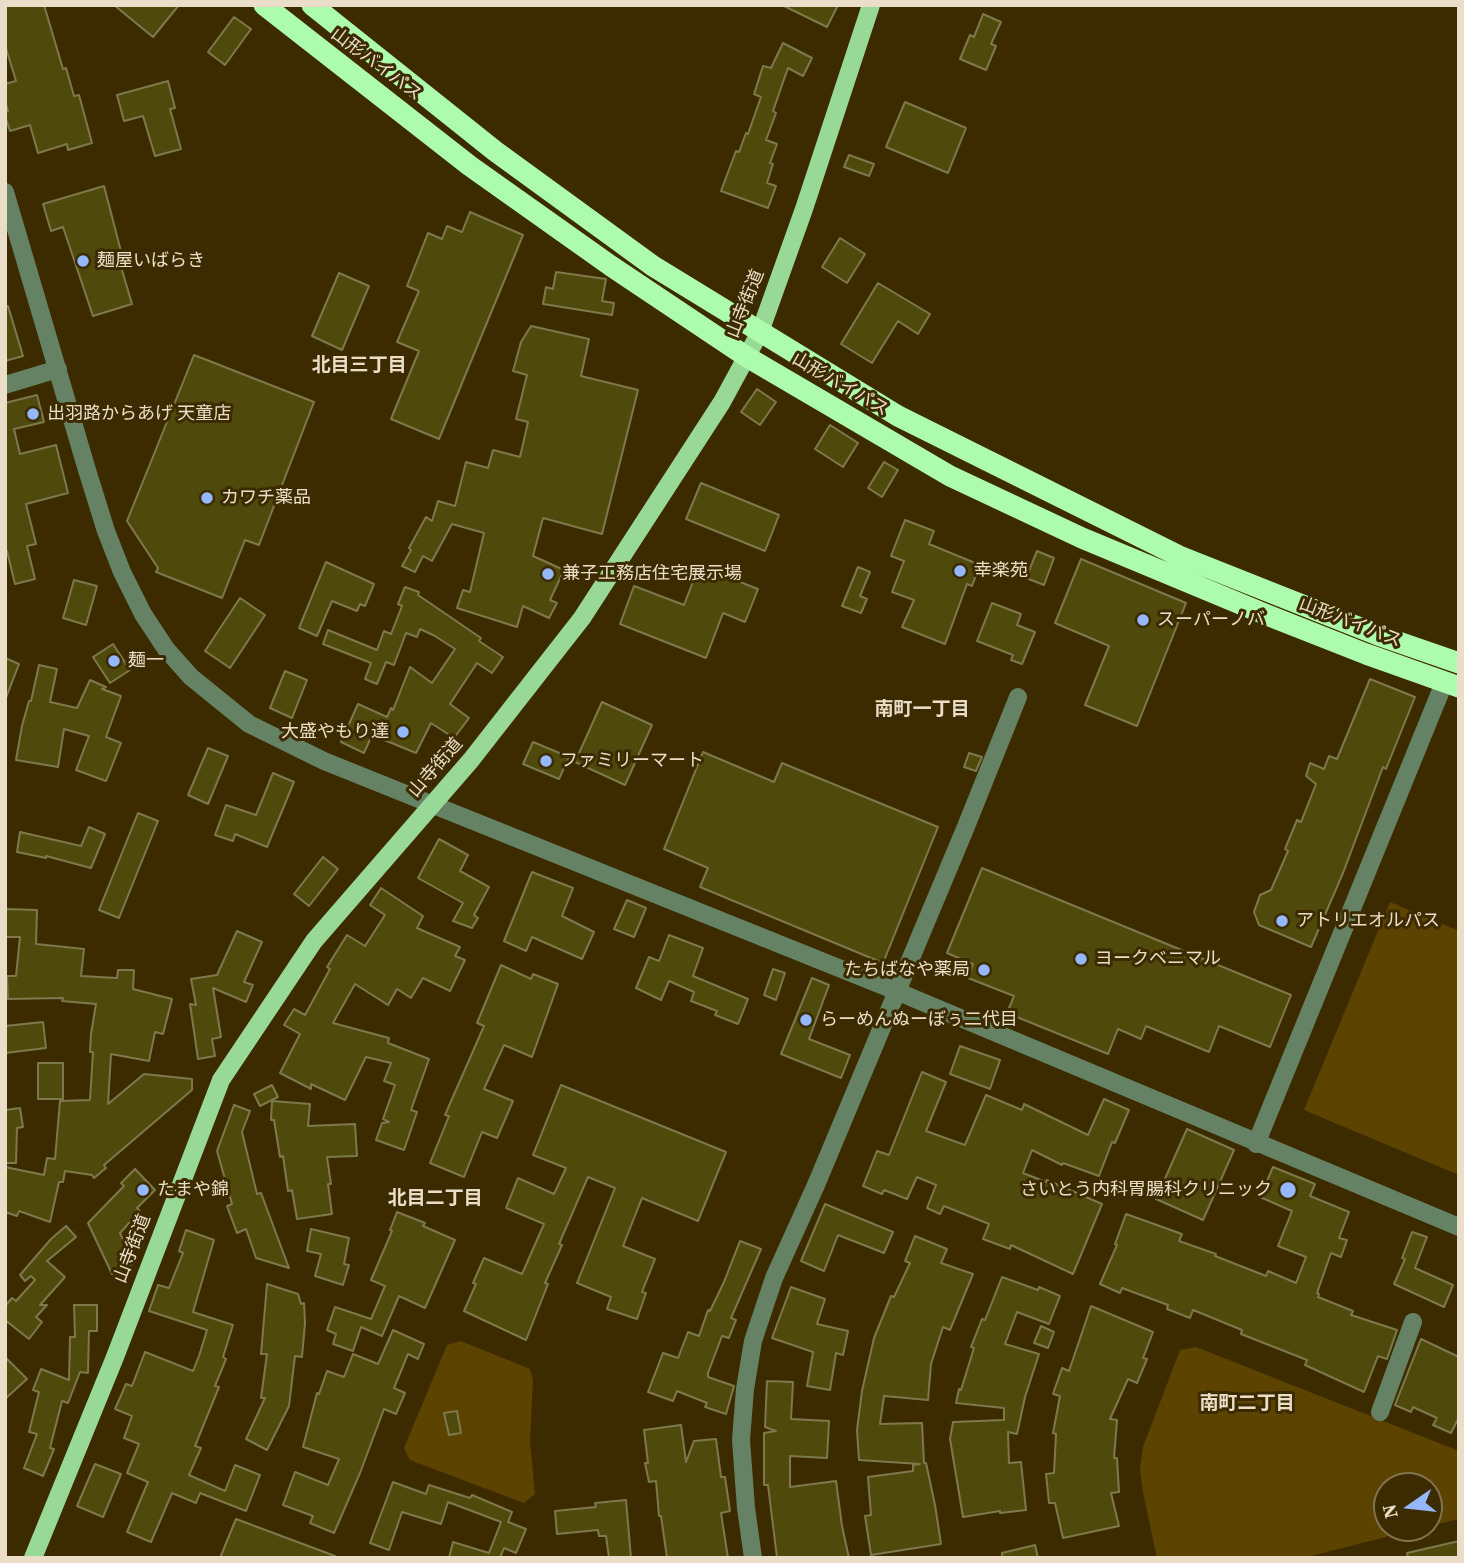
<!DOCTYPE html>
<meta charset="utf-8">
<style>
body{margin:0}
#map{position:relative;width:1464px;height:1563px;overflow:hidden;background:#3d2b00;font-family:"Source Serif 4",serif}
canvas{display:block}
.frame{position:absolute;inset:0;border:7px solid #eadec8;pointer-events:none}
.north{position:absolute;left:1373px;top:1472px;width:70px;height:70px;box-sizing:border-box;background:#3d2b00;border:2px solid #827350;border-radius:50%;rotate:256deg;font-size:19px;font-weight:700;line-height:28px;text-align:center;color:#eadec8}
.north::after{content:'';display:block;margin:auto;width:24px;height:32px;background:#94b7fd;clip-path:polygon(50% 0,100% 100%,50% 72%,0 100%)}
</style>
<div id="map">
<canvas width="1464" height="1563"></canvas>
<div class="frame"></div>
<div class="north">N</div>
</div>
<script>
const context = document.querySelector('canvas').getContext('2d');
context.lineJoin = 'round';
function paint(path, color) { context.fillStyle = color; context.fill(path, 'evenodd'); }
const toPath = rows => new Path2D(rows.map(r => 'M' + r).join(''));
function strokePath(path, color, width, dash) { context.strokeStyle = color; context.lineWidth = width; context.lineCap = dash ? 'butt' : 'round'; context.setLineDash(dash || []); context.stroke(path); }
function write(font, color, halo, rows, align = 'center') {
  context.font = font + ' "Source Serif 4","Noto Sans JP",serif'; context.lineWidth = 6; context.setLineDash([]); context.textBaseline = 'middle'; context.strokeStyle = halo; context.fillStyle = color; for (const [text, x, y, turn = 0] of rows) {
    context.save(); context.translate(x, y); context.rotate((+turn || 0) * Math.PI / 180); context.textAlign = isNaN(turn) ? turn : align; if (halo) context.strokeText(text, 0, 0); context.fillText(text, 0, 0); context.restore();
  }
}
paint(toPath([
 [1390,902,1459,931,1459,1175,1304,1110],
 [461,1341,530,1369,533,1380,530,1441,535,1494,524,1503,410,1460,404,1448,447,1345],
 [1196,1347,1459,1451,1459,1519,1429,1526,1429,1486,1387,1486,1387,1528,1421,1528,1303,1558,1157,1558,1143,1492,1140,1469,1143,1447,1180,1350]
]), '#5c4300');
const building = toPath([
 [5,5,44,5,63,69,66,68,74,96,79,95,92,143,68,150,67,144,38,153,30,125,10,131,5,116,5,111,8,111,5,101,5,84,16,81,5,45,5,5],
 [114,5,179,5,153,37,114,5],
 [782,5,838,5,827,27,782,5],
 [983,14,1001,22,991,44,996,46,986,70,960,59,970,35,974,37,983,14],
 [234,17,251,29,225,65,208,52,234,17],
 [783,43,812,58,803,76,788,68,773,111,776,113,766,140,777,144,770,163,773,164,767,183,776,186,768,208,721,191,736,151,739,152,746,133,748,134,761,97,754,94,763,66,771,68,783,43],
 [168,81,175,108,170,109,181,149,155,156,143,116,124,121,117,95,168,81],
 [905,102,966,128,948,173,886,147,905,102],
 [849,155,874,164,869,176,844,167,849,155],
 [104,186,123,259,119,260,132,304,93,316,63,227,51,231,43,204,104,186],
 [470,212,523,235,439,439,391,419,419,351,397,342,419,291,407,286,428,233,442,239,447,226,462,232,470,212],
 [840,238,865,254,847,283,822,267,840,238],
 [556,272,606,279,602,301,614,303,612,315,543,304,546,287,553,289,556,272],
 [339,273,369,286,342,350,312,336,339,273],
 [878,283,930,314,918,334,898,321,872,363,841,344,878,283],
 [8,306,23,356,5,361,5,307,8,306],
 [531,326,589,339,581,376,638,390,602,534,543,518,533,556,564,570,550,600,557,603,549,618,523,606,517,627,457,608,463,590,470,592,484,533,452,524,432,561,423,556,415,572,402,566,411,550,409,548,426,517,432,521,438,501,455,506,466,462,488,468,493,450,520,457,528,422,516,419,527,375,513,371,521,342,531,326],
 [194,355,314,402,259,545,245,540,222,598,156,572,158,568,127,521,194,355],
 [757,389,776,402,760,425,741,412,757,389],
 [37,395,44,422,14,429,20,454,56,445,68,493,26,504,36,544,27,546,35,579,15,584,7,551,5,552,5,403,37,395],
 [830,425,858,443,843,467,815,449,830,425],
 [884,462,898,470,882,497,868,488,884,462],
 [701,483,779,515,765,551,686,519,701,483],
 [905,520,934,531,929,544,980,565,972,586,967,584,945,644,902,627,914,600,892,592,904,561,891,556,905,520],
 [1037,551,1054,558,1044,585,1026,578,1037,551],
 [1081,559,1186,603,1137,726,1085,705,1109,646,1055,623,1081,559],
 [326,562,374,584,365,606,360,604,357,611,332,601,317,636,299,628,326,562],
 [699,566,758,589,745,622,723,613,706,658,620,624,634,586,684,605,699,566],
 [858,567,870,572,860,596,867,599,861,613,842,606,858,567],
 [74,580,97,586,86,625,63,618,74,580],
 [405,587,419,592,418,595,481,638,479,641,503,657,492,673,477,663,450,704,469,718,454,738,431,723,416,753,372,735,364,753,341,742,358,704,387,717,391,708,393,710,410,667,432,683,455,649,435,636,420,629,417,637,406,633,394,665,386,662,377,684,365,679,371,663,323,644,328,630,377,650,384,631,391,634,402,606,398,604,405,587],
 [240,598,265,615,230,668,205,651,240,598],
 [992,603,1021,614,1017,625,1035,632,1022,664,1011,660,1013,655,977,641,992,603],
 [113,644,130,670,110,683,93,657,113,644],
 [5,658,19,664,6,698,5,698,5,658],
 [39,665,57,669,50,702,77,708,90,680,106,687,102,689,121,696,106,737,121,743,106,781,76,770,89,736,64,729,58,767,16,760,22,726,29,701,31,701,39,665],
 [285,671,307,680,292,718,270,708,285,671],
 [1370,679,1415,697,1386,769,1383,767,1343,873,1311,947,1259,925,1254,912,1260,895,1271,890,1288,851,1285,849,1297,820,1301,822,1316,784,1306,776,1310,763,1324,769,1329,756,1337,759,1370,679],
 [602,702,652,725,625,785,575,762,602,702],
 [533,742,569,757,559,779,523,764,533,742],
 [208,748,228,756,208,804,188,795,208,748],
 [703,752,774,782,782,763,938,827,883,963,700,887,708,868,664,849,703,752],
 [969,753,982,757,976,771,964,767,969,753],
 [273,773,294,782,267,847,235,834,233,841,215,835,226,805,256,815,273,773],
 [138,813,158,821,119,918,99,910,138,813],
 [89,827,105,834,91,868,46,856,46,858,17,852,20,832,81,846,89,827],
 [439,839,468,855,460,871,489,887,474,915,478,918,472,928,453,921,463,903,418,878,439,839],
 [323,857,338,869,309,906,294,894,323,857],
 [982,868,1291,995,1270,1047,1219,1026,1209,1052,1146,1026,1141,1039,1118,1029,1108,1054,1007,1013,1014,996,968,978,973,964,947,953,982,868],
 [532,872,573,888,562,916,594,932,582,959,532,937,526,951,504,941,532,872],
 [381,888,423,916,417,928,460,947,455,956,465,960,450,991,423,978,411,998,397,989,388,1005,355,984,333,1023,389,1038,388,1043,429,1059,411,1110,417,1112,404,1150,376,1140,382,1123,389,1122,383,1119,395,1085,384,1081,391,1063,366,1057,345,1100,311,1084,311,1089,280,1073,300,1034,284,1025,294,1009,305,1015,330,969,327,967,347,935,365,946,385,915,370,905,381,888],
 [627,900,646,908,634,937,614,929,627,900],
 [5,909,37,910,36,944,84,949,81,976,117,978,118,970,134,970,133,989,172,999,163,1034,155,1032,149,1061,111,1054,108,1104,144,1074,192,1079,192,1090,104,1165,106,1168,94,1178,92,1175,65,1171,63,1182,59,1182,50,1222,19,1211,17,1216,5,1212,5,1167,44,1175,47,1158,55,1159,60,1101,90,1100,93,1052,90,1052,91,1034,96,1004,62,1001,63,998,8,999,7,976,16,976,20,937,5,937,5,909],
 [237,931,262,942,244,982,253,985,246,1002,213,988,221,1037,212,1039,215,1056,198,1059,190,1004,196,1005,191,979,217,975,237,931],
 [669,935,703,948,693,976,748,999,738,1024,715,1015,717,1011,691,1001,694,992,669,981,661,1000,636,988,649,957,659,961,669,935],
 [501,965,531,979,533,974,558,984,532,1057,504,1045,484,1089,513,1101,497,1138,482,1132,464,1177,430,1163,449,1116,445,1115,484,1026,477,1023,501,965],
 [773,969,785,973,776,1000,764,995,773,969],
 [812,978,829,985,809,1039,850,1055,841,1078,781,1054,812,978],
 [43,1022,46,1048,5,1053,5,1026,43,1022],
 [960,1046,1000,1060,990,1089,950,1074,960,1046],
 [38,1063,63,1063,63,1099,38,1099,38,1063],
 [922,1072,946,1082,926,1131,965,1145,986,1095,1022,1110,1024,1104,1088,1135,1104,1099,1129,1110,1115,1143,1112,1142,1099,1176,1063,1163,1062,1165,1032,1150,1023,1173,1046,1182,1047,1180,1102,1204,1073,1274,1011,1245,1010,1249,983,1239,989,1224,944,1206,940,1214,927,1208,936,1185,917,1177,907,1199,884,1190,882,1194,863,1186,877,1151,889,1155,922,1072],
 [272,1085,278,1097,260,1106,254,1094,272,1085],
 [561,1085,726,1152,698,1221,642,1198,623,1246,655,1259,642,1292,646,1293,637,1319,607,1309,611,1297,577,1283,615,1188,588,1177,559,1244,562,1245,545,1283,548,1284,526,1340,464,1311,476,1284,473,1283,484,1258,522,1274,544,1224,506,1208,518,1178,554,1194,566,1168,533,1155,561,1085],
 [272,1101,310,1104,308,1126,355,1124,357,1156,327,1157,331,1184,328,1184,332,1214,297,1219,292,1190,288,1191,283,1156,280,1157,274,1120,271,1120,272,1101],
 [234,1105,250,1111,242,1132,257,1194,261,1193,289,1268,256,1258,246,1229,237,1233,227,1206,232,1204,217,1151,234,1105],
 [20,1108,23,1127,17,1128,16,1163,5,1163,5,1110,20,1108],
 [1187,1129,1234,1150,1203,1220,1156,1199,1187,1129],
 [1273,1167,1315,1184,1310,1196,1349,1212,1339,1238,1347,1240,1341,1257,1331,1253,1317,1293,1319,1294,1318,1297,1353,1311,1351,1315,1397,1330,1387,1359,1378,1356,1364,1392,1305,1365,1307,1360,1241,1334,1242,1330,1193,1310,1190,1318,1167,1309,1168,1305,1122,1288,1120,1293,1100,1284,1117,1245,1115,1244,1126,1214,1182,1234,1179,1241,1216,1254,1215,1256,1266,1276,1268,1271,1296,1283,1306,1257,1278,1246,1292,1211,1260,1197,1273,1167],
 [135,1169,155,1190,137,1208,140,1211,120,1233,134,1263,112,1274,88,1223,124,1186,121,1183,135,1169],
 [825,1204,893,1232,884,1253,838,1235,824,1271,801,1261,825,1204],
 [397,1212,425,1223,423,1226,455,1240,425,1308,399,1296,382,1336,361,1327,353,1351,333,1344,336,1334,327,1330,335,1307,371,1319,385,1286,371,1280,392,1231,390,1230,397,1212],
 [66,1226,76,1237,47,1261,65,1277,40,1305,47,1305,36,1317,42,1322,29,1339,5,1320,5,1306,12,1298,16,1301,35,1280,31,1276,25,1281,20,1275,51,1239,66,1226],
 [311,1229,349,1238,344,1264,349,1265,343,1285,315,1276,321,1254,307,1251,311,1229],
 [186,1230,214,1240,193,1312,233,1325,223,1357,226,1359,215,1386,219,1387,195,1446,201,1448,189,1475,225,1491,235,1465,260,1475,246,1511,200,1493,196,1503,172,1493,151,1542,127,1532,148,1482,127,1473,139,1444,124,1438,132,1416,115,1409,126,1384,132,1386,145,1352,193,1371,199,1356,207,1330,149,1311,158,1285,169,1288,183,1253,179,1251,186,1230],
 [1412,1232,1427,1237,1415,1268,1453,1285,1444,1307,1394,1284,1405,1259,1402,1258,1412,1232],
 [915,1236,947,1249,941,1263,973,1274,950,1330,943,1327,931,1364,928,1400,884,1396,880,1424,922,1423,924,1463,926,1463,935,1505,941,1544,871,1555,865,1516,871,1515,868,1477,913,1471,913,1465,920,1464,859,1460,857,1430,862,1391,874,1338,891,1296,894,1297,910,1263,905,1261,915,1236],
 [740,1241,761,1249,731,1318,736,1320,729,1338,722,1336,708,1373,708,1377,734,1386,726,1414,705,1407,707,1403,677,1391,673,1401,648,1392,663,1353,678,1358,688,1332,699,1336,708,1310,710,1311,724,1282,740,1241],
 [1002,1277,1038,1290,1039,1287,1060,1296,1049,1324,1017,1312,1005,1344,1039,1354,1025,1397,1017,1434,1008,1432,1009,1463,1021,1462,1026,1510,1000,1513,1000,1511,963,1517,950,1439,953,1422,1004,1420,1004,1408,956,1403,959,1389,961,1390,974,1348,971,1347,982,1319,985,1320,1002,1277],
 [267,1284,298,1294,301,1304,304,1303,305,1323,302,1357,295,1356,289,1406,267,1450,246,1439,265,1398,261,1398,267,1354,261,1354,267,1284],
 [791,1287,825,1299,817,1324,848,1331,843,1355,836,1353,830,1390,807,1386,813,1352,772,1338,791,1287],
 [74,1305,97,1305,97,1331,89,1331,88,1373,80,1372,68,1403,62,1401,50,1448,54,1449,43,1476,24,1468,37,1434,29,1432,39,1392,33,1390,41,1369,69,1380,70,1337,75,1337,74,1305],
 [1091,1306,1153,1332,1143,1358,1147,1359,1137,1383,1128,1379,1110,1419,1117,1420,1114,1458,1117,1458,1119,1492,1111,1493,1119,1526,1063,1538,1055,1503,1049,1503,1046,1474,1054,1473,1056,1434,1053,1433,1060,1396,1053,1394,1062,1368,1069,1371,1091,1306],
 [1041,1326,1054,1332,1048,1348,1034,1343,1041,1326],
 [393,1330,424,1344,418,1359,408,1354,394,1388,405,1393,396,1414,384,1409,360,1473,334,1533,310,1523,313,1516,283,1505,295,1472,328,1485,339,1459,303,1447,317,1393,319,1394,327,1371,344,1377,353,1354,378,1364,393,1330],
 [1421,1339,1459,1357,1459,1417,1451,1433,1433,1425,1437,1418,1413,1407,1411,1412,1395,1405,1421,1339],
 [5,1357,27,1379,5,1399,5,1357],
 [767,1381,793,1382,791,1419,829,1421,827,1458,790,1456,790,1487,836,1481,842,1526,849,1558,777,1558,768,1485,764,1485,764,1433,776,1431,765,1427,767,1381],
 [457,1411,461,1433,449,1435,444,1413,457,1411],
 [681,1425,686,1462,694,1441,716,1439,721,1477,725,1477,730,1511,721,1513,728,1558,667,1558,661,1516,659,1516,656,1481,649,1482,645,1463,648,1463,644,1430,681,1425],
 [95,1464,121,1474,103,1517,77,1506,95,1464],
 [393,1482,426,1494,429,1485,470,1498,472,1495,512,1512,508,1522,526,1529,516,1553,504,1548,500,1558,449,1558,453,1542,489,1553,501,1522,448,1502,441,1524,402,1512,389,1550,370,1543,393,1482],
 [626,1500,631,1558,609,1558,606,1536,599,1536,598,1530,557,1534,555,1511,596,1507,595,1503,626,1500],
 [236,1519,335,1556,335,1558,220,1558,236,1519],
 [1459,1541,1459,1558,1408,1558,1407,1553,1459,1541],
 [1035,1545,1038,1558,1002,1558,1002,1553,1035,1545]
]);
paint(building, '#4f4a0c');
strokePath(building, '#7d794c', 2);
strokePath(toPath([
 [5,192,87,470,106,531,122,572,143,614,166,649,191,677,249,724,324,761,896,991,1459,1227],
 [5,385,58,369],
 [1256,1144,1444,683],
 [1380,1412,1413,1322],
 [753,1558,746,1508,741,1440,745,1389,753,1341,774,1278,816,1185,965,829,1018,697]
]), '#658364', 18);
strokePath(toPath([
 [33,1558,115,1357,221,1080,314,941,471,760,582,618,722,402,760,332,804,209,871,5]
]), '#99d998', 18);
strokePath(toPath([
 [264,5,470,166,611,266,747,357,950,476,1082,538,1267,615,1366,654,1459,687],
 [312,5,495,151,653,266,898,416,1179,556,1378,635,1459,663]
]), '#adfbac', 21);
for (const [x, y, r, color] of [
 [83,261,7,"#94b7fd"],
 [33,414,7,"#94b7fd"],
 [207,498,7,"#94b7fd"],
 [960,571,7,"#94b7fd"],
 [548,574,7,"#94b7fd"],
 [1143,620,7,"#94b7fd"],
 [114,661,7,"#94b7fd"],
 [403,732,7,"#94b7fd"],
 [546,761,7,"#94b7fd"],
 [1282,921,7,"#94b7fd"],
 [1081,959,7,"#94b7fd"],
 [984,970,7,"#94b7fd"],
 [806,1020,7,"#94b7fd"],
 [143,1190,7,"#94b7fd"],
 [1288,1190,9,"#94b7fd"]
]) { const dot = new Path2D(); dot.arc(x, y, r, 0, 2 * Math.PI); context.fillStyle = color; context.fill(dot); strokePath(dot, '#3d2b00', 2.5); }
write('18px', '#eadec8', '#3d2b00', [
 ["山形バイパス",376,65,37],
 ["山寺街道",746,304,-68],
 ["山形バイパス",840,385,30],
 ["山形バイパス",1350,623,21],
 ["山寺街道",436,768,-49],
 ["山寺街道",133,1249,-69]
]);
write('18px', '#eadec8', '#3d2b00', [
 ["麺屋いばらき",97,261],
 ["出羽路からあげ 天童店",47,414],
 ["カワチ薬品",221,498],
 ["幸楽苑",974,571],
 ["兼子工務店住宅展示場",562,574],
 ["スーパーノバ",1157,620],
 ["麺一",128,661],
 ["大盛やもり達",389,732,"right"],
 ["ファミリーマート",560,761],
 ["アトリエオルパス",1296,921],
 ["ヨークベニマル",1095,959],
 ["たちばなや薬局",970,970,"right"],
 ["らーめんぬーぼぅ二代目",820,1020],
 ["たまや錦",157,1190],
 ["さいとう内科胃腸科クリニック",1272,1190,"right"]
], 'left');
write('bold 19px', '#eadec8', '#3d2b00', [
 ["北目三丁目",359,366],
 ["南町一丁目",922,710],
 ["北目二丁目",435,1199],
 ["南町二丁目",1247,1404]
]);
</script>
